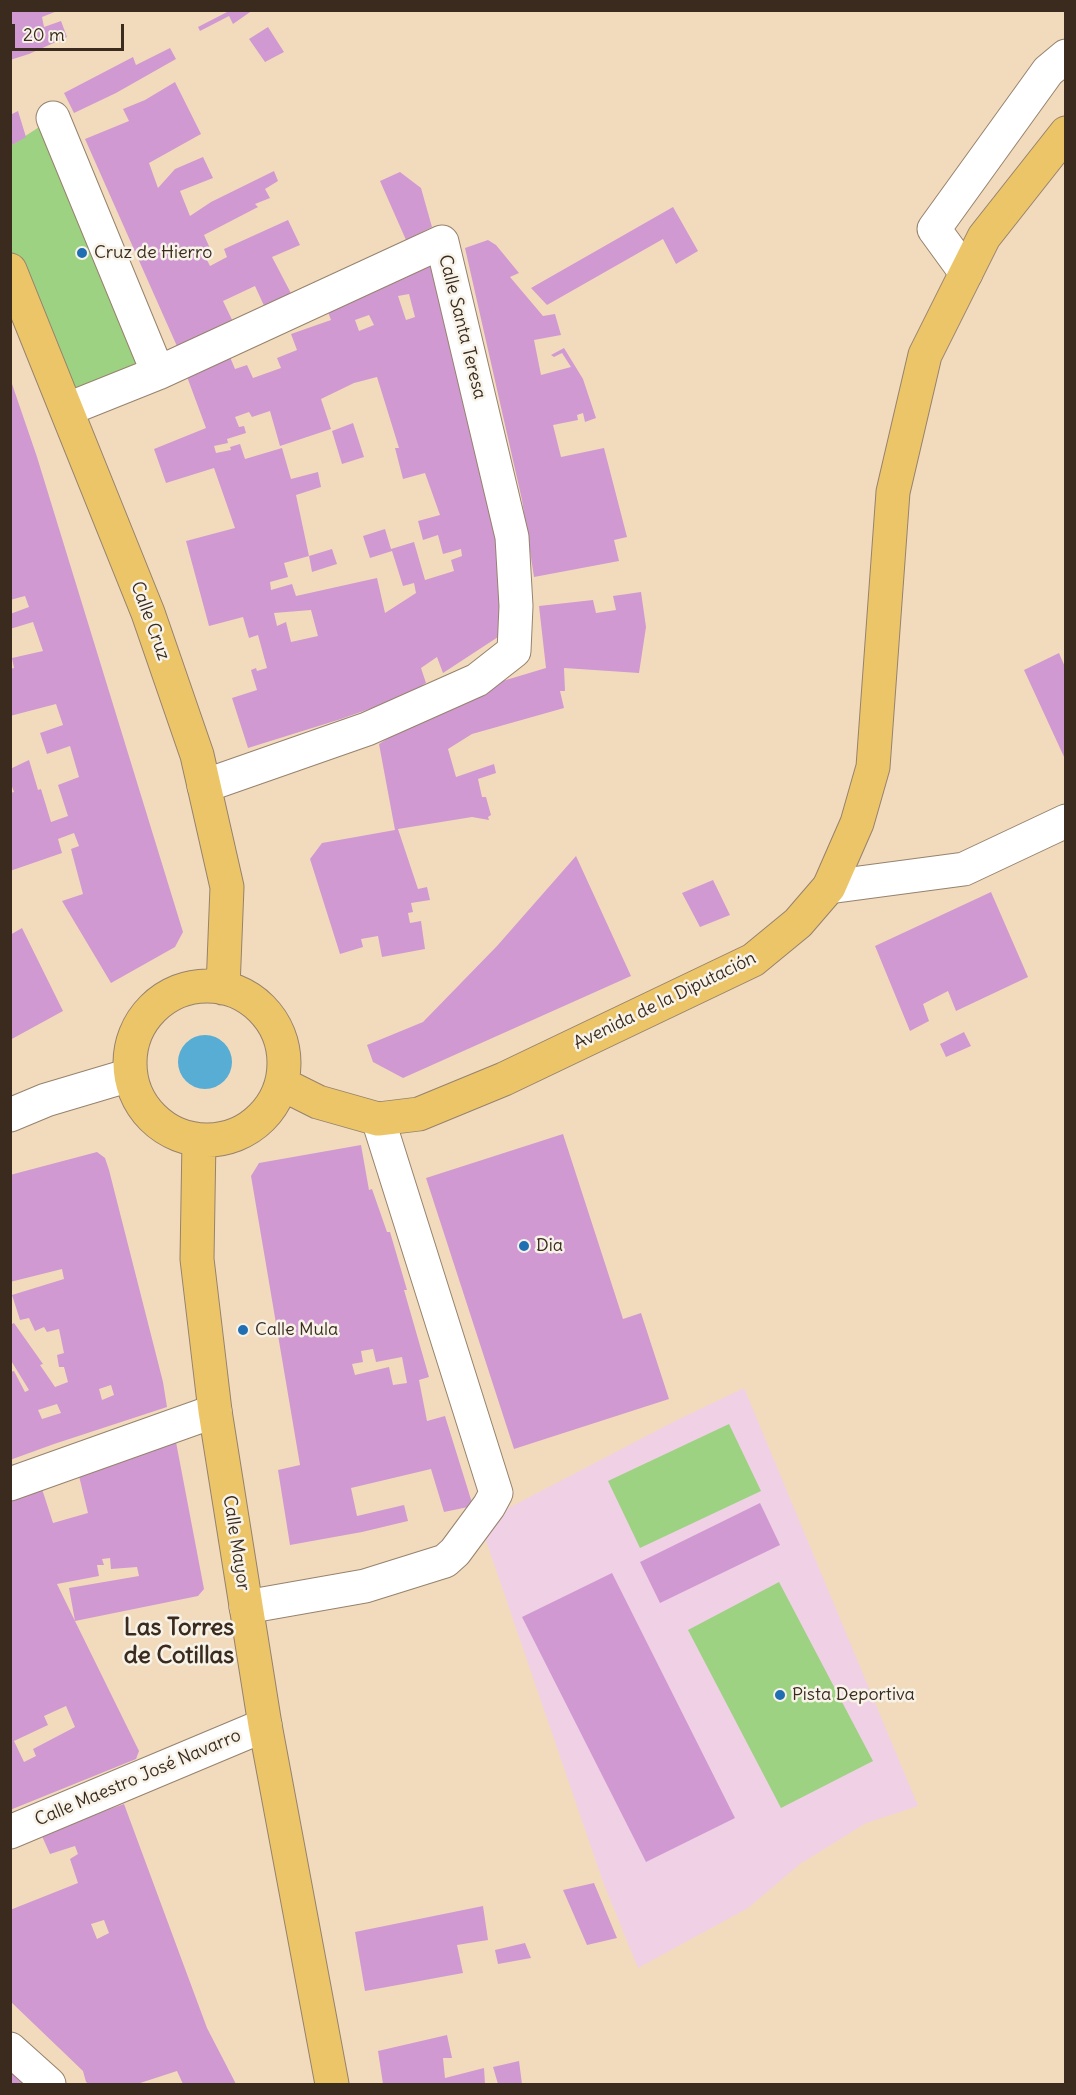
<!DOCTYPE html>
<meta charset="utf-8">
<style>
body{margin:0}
#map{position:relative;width:1076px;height:2095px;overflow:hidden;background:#f2dbbc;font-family:Delius,sans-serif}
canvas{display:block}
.frame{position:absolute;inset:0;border:12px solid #3b2a1e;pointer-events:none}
.scale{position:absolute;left:12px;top:24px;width:112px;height:27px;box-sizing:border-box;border:3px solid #3b2a1e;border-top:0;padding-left:8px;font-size:18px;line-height:21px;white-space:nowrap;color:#3b2a1e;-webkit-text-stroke:4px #f7f3e8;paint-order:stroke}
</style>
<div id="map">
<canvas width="1076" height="2095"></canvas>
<div class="frame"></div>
<div class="scale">20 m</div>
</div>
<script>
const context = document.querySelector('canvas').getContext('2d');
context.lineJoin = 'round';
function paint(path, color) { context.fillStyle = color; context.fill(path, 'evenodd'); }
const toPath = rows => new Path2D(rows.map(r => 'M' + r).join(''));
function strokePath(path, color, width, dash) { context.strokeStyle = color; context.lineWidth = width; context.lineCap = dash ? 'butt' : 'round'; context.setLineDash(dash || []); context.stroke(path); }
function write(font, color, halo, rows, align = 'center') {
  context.font = font + ' Delius,sans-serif'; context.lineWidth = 5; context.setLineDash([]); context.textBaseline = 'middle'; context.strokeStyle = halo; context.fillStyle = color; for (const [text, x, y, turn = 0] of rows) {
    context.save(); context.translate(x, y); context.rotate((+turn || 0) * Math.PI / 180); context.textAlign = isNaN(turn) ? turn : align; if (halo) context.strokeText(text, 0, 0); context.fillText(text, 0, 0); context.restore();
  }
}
paint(toPath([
 [744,1388,918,1806,866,1823,800,1864,748,1908,638,1968,603,1882,480,1523,675,1421]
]), '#f0d0e5');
paint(toPath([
 [53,118,158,373,68,409,11,270,10,146],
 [729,1424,761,1491,640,1548,608,1481],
 [779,1582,873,1761,781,1808,688,1630]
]), '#9dd282');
paint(toPath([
 '178 1062a27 27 0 1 1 54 0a27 27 0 1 1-54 0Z'
]), '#58add4');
paint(toPath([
 [10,10,60,10,42,17,44,27,61,21,67,37,29,54,10,60],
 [231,10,253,10,233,24,229,16,200,31,198,27],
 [268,27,284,52,265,62,249,39],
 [170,48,176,59,116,93,74,113,64,93,133,57,136,65],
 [175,82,201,134,149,163,158,188,175,169,203,157,213,178,180,191,190,216,211,202,274,171,278,181,265,189,270,198,255,204,258,207,204,235,213,255,206,258,210,266,227,257,224,249,288,220,300,245,272,257,294,299,266,310,255,286,223,301,237,330,180,353,85,139,129,121,123,109,145,100],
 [18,111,26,137,10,146,10,115],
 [400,172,421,188,432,227,406,240,380,181],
 [673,207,698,251,676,264,663,239,547,305,531,288],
 [488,240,496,245,519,273,510,277,543,316,555,314,561,335,534,340,541,375,571,367,562,353,554,357,551,355,564,348,583,379,596,418,585,422,583,413,577,415,578,420,553,425,561,457,604,448,627,537,614,540,619,561,534,577,522,500,465,248],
 [430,260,483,451,510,624,498,637,443,673,437,657,421,668,426,683,406,696,341,719,248,748,232,698,257,690,251,670,256,668,257,671,267,668,258,635,249,638,243,617,209,626,186,541,235,528,214,468,166,483,154,449,206,428,186,374,230,357,235,369,247,365,253,378,281,368,277,358,297,350,291,334,331,320,324,301],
 [409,294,415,317,406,320,398,296],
 [369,315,374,325,359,331,355,320],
 [377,377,399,448,395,448,403,479,425,473,440,515,418,521,423,540,438,535,443,554,461,549,462,556,451,560,454,571,425,580,414,542,391,549,385,529,363,536,370,558,392,551,403,586,414,583,416,593,385,613,377,578,296,596,292,584,271,590,270,582,288,577,284,563,309,556,296,495,321,487,318,472,291,479,282,448,245,459,240,444,230,447,231,450,216,453,214,446,228,443,227,439,246,433,244,426,239,427,235,417,249,412,252,417,270,411,280,446,331,429,321,399,354,383],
 [311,610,318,636,291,642,286,622,277,626,274,613],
 [11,381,37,457,183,932,175,947,111,983,62,901,83,894,71,849,79,846,74,833,58,839,62,853,10,871,10,793,14,792,10,781,10,769,29,760,38,790,41,789,51,822,68,816,58,785,79,777,70,746,47,754,40,733,63,725,56,704,10,716,10,669,14,668,12,658,43,651,33,622,10,629,10,614,29,607,25,596,10,600],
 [353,423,364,457,342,464,332,431],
 [332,549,337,564,312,572,309,556],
 [641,592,646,627,639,673,564,668,565,691,560,691,564,708,472,734,448,749,456,777,494,764,496,773,478,779,482,797,486,797,491,815,488,817,489,820,472,817,398,829,418,889,427,887,430,900,411,903,413,912,408,913,410,923,421,921,425,949,382,957,378,936,361,939,363,947,340,954,310,859,322,843,395,830,379,744,456,695,546,668,539,606,593,600,596,613,616,610,613,596],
 [1059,653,1065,667,1065,759,1024,670],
 [576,856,631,976,403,1078,373,1062,367,1045,423,1022,497,946],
 [713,880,730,915,700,927,682,893],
 [991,892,1028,977,956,1011,948,991,923,1004,929,1021,910,1031,875,946],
 [22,928,63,1011,10,1040,10,935],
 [964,1032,971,1046,946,1057,940,1044],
 [563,1134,623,1319,641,1313,669,1399,514,1449,426,1178],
 [361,1145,369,1190,372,1189,387,1232,390,1232,407,1290,404,1290,429,1377,419,1380,427,1421,445,1416,473,1506,444,1512,431,1469,351,1488,357,1516,404,1505,408,1521,362,1532,290,1545,278,1470,300,1465,251,1176,259,1163],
 [373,1349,376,1362,402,1357,407,1383,393,1385,389,1367,355,1375,352,1364,363,1362,361,1351],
 [97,1152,105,1158,109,1170,163,1382,167,1407,54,1444,10,1460,10,1372,14,1371,25,1392,29,1390,10,1359,10,1325,14,1323,43,1364,40,1365,55,1387,68,1382,64,1367,59,1367,57,1355,64,1353,59,1329,47,1332,44,1327,35,1331,29,1318,20,1320,12,1295,64,1279,62,1269,10,1282,10,1175],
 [111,1385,114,1395,102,1400,99,1389],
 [57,1404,61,1413,42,1419,38,1410],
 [176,1442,204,1589,198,1596,75,1621,139,1751,136,1759,10,1810,10,1502,42,1489,53,1523,88,1513,79,1476],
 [110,1558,111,1569,137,1567,139,1576,69,1588,75,1621,57,1584,99,1576,97,1565,104,1565,102,1559],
 [66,1706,75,1727,33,1749,36,1756,24,1762,14,1741,48,1725,44,1716],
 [760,1503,780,1545,660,1603,640,1562],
 [612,1573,735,1818,646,1862,522,1617],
 [124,1804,207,2028,236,2084,183,2084,177,2071,137,2084,89,2084,86,2082,83,2071,10,2001,10,1910,78,1883,70,1859,78,1854,75,1846,50,1854,41,1834],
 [104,1920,109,1933,97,1939,91,1924],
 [594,1883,617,1938,587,1945,563,1890],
 [483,1906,488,1940,457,1945,463,1973,365,1991,355,1932],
 [525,1943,531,1958,498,1964,495,1950],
 [447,2035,452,2058,443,2058,445,2078,484,2068,485,2084,383,2084,378,2051],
 [519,2061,522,2084,498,2084,493,2067],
 [10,2063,27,2084,10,2084]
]), '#d099d2');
const minor = toPath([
 [53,118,158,373],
 [966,273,934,229,1048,71,1066,56],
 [68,409,158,373,442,242,512,537,516,606,514,651,477,680,367,729,204,786],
 [829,887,964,869,1066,821],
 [10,1115,46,1100,130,1075],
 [10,1484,215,1411],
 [246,1607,365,1586,445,1561,455,1552,489,1506,496,1493,378,1119],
 [10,1832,265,1725],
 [10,2049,49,2084]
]);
const major = toPath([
 [10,270,148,613,197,755,227,887,223,988],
 '130 1063a77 77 0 1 1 154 0a77 77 0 1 1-154 0Z',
 [282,1084,318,1102,378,1119,419,1114,504,1079,753,960,798,923,829,887,857,823,873,767,893,492,925,355,984,237,1066,133],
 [199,1140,197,1259,215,1411,265,1725,332,2084]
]);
strokePath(minor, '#96826d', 35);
strokePath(major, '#96826d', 35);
strokePath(minor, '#fff', 33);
strokePath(major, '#edc569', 33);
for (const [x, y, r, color] of [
 [82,253,6,"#1f6fb2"],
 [524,1246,6,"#1f6fb2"],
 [243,1330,6,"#1f6fb2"],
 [780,1695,6,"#1f6fb2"]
]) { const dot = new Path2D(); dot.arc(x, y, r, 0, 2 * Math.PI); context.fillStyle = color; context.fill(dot); strokePath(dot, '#f7f3e8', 2); }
write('18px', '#3b2a1e', '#f7f3e8', [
 ["Cruz de Hierro",94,253],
 ["Dia",536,1246],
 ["Calle Mula",255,1330],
 ["Pista Deportiva",792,1695]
], 'left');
write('18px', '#3b2a1e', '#f7f3e8', [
 ["Calle Santa Teresa",462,327,76],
 ["Calle Cruz",150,621,70],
 ["Avenida de la Diputación",665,1001,-26],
 ["Calle Mayor",236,1543,81],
 ["Calle Maestro José Navarro",138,1778,-23]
]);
write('bold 24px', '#3b2a1e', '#f7f3e8', [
 ["Las Torres",179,1628],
 ["de Cotillas",179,1656]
]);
</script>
